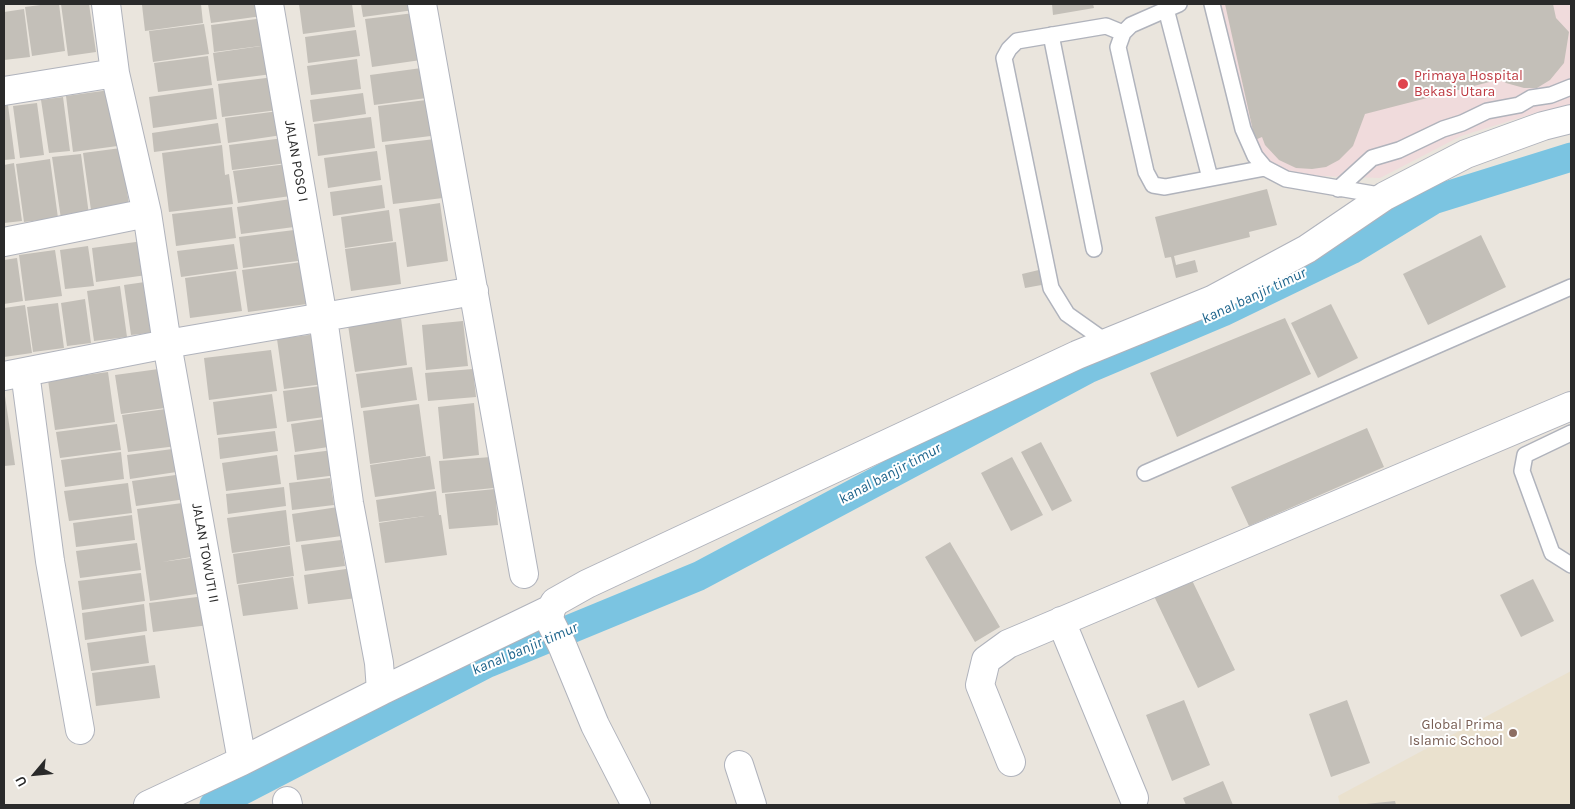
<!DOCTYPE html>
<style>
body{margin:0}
#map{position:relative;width:1575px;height:809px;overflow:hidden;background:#eae5dd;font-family:Karla,sans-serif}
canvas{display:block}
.frame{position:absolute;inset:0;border:5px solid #2a2a2a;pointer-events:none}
.north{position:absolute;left:10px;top:749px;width:50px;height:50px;-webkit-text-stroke:4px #fff;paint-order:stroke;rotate:242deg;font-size:14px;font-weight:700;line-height:20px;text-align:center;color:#2a2a2a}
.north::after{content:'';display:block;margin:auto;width:18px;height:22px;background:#2a2a2a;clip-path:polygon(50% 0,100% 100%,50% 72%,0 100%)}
</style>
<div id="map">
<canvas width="1575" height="809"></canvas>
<div class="frame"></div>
<div class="north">U</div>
</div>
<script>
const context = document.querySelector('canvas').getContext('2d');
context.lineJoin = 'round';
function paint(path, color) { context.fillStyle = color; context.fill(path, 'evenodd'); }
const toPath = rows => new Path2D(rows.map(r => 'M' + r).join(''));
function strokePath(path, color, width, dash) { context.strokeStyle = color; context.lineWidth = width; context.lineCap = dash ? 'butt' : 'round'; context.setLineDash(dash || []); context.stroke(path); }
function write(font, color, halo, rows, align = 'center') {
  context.font = font + ' Karla,sans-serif'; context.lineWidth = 4; context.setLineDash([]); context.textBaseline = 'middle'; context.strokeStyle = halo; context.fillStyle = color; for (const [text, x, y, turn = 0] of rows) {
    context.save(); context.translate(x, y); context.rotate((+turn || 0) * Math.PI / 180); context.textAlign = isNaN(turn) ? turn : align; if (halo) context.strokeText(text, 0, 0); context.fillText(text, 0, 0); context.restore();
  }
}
paint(toPath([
 [1571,671,1571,805,1340,805,1338,796]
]), '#eae1ce');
paint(toPath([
 [1217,4,1571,4,1571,106,1542,111,1461,136,1380,178,1291,175,1270,166,1259,155,1247,128]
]), '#f0dbdc');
strokePath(toPath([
 [214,805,488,663,699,576,1088,369,1223,312,1351,250,1433,200,1571,157]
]), '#7bc4e1', 29);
paint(toPath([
 [48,4,59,4,65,51,32,56,25,7],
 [61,4,89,4,96,52,68,56],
 [148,4,201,4,203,23,145,31,142,5],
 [208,4,261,4,262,16,211,23],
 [299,4,352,4,355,27,303,34],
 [361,4,413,4,414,10,363,17],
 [1052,4,1093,4,1094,8,1053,15],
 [1225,4,1553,4,1556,18,1569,32,1564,63,1550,80,1537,88,1524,88,1506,83,1501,79,1365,114,1353,146,1339,160,1326,167,1312,169,1296,168,1279,160,1265,145,1262,137,1255,140],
 [24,9,30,57,4,60,4,12],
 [414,13,421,60,372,67,365,19],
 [264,18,268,45,214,52,211,25],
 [204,24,209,54,153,62,149,31],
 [356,30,360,56,308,63,305,37],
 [268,45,272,74,217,81,213,53],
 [208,56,212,85,158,92,154,63],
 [357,59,361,89,311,95,307,66],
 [429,67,434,97,374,105,370,75],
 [274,77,278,110,222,117,218,84],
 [213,88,217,119,153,128,149,97],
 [117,89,125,145,73,152,66,96],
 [363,93,366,114,313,122,310,100],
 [63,97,70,151,49,153,41,100],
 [434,99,439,135,382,142,378,106],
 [37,103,44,155,20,158,13,106],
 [8,105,15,159,4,160,4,106],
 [279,111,282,135,228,143,225,118],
 [371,117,375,148,318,156,314,124],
 [218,123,221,143,154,152,152,133],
 [284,138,287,163,232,170,229,145],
 [435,139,443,198,393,204,385,145],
 [222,145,225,175,229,174,233,204,169,212,162,153],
 [121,148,129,205,91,210,83,153],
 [377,151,381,180,328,188,324,158],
 [81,154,89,215,61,219,52,157],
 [50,159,58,218,24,222,16,164],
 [14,163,22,221,4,223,4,165],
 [287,164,291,196,238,203,233,171],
 [382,185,385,208,333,216,330,192],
 [1267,189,1277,225,1249,232,1250,237,1174,256,1176,265,1195,260,1198,272,1176,278,1171,257,1165,258,1155,217],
 [291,199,294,227,241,234,237,207],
 [440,203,448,261,407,267,399,209],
 [232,207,236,238,176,246,172,214],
 [389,210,393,241,345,248,341,217],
 [294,230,298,261,243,268,239,237],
 [1481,235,1506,287,1428,325,1403,274],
 [143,241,147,275,96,282,92,248],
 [396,242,401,284,351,291,345,249],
 [234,244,238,269,181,277,177,251],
 [88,246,94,286,65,289,60,250],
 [55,250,62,296,25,301,19,255],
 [17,258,23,301,4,304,4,260],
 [302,262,307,304,248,312,242,270],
 [1043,269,1047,284,1025,288,1022,274],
 [236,271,242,311,190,318,185,278],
 [152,281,159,332,131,335,124,285],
 [120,286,127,337,94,341,87,291],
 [85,299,91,343,67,346,61,303],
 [58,303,64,348,33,352,27,307],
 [1331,304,1358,358,1318,378,1291,323],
 [25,305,32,353,4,357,4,308],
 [401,318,407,365,355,372,348,325],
 [1285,318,1311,374,1177,437,1150,373],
 [463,321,468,366,426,370,422,325],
 [317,334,324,384,284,389,277,339],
 [271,350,277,391,209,400,204,358],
 [412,367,417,400,361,408,356,374],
 [166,368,172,407,121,414,115,375],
 [473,369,476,397,428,401,425,373],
 [108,372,115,422,55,430,48,380],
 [328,385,332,416,287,422,283,391],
 [272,394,277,428,217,435,213,402],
 [4,396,5,396,15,465,4,466],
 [474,403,479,455,443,459,438,407],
 [419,404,426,456,370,464,363,411],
 [173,408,177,446,128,452,122,415],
 [331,418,335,446,295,452,291,424],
 [117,424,121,450,60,458,56,432],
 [1367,428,1384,467,1249,526,1231,487],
 [275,431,278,451,220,459,218,438],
 [1041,442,1072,501,1052,511,1021,452],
 [180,448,183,471,130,479,127,455],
 [333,450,337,475,297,480,294,455],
 [121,452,124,479,65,487,61,460],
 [277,455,281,484,226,491,222,463],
 [430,456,435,489,375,497,370,465],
 [491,457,494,488,442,493,439,461],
 [1012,457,1043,515,1011,531,981,473],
 [183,474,186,499,136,506,132,481],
 [330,478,334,505,292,510,289,483],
 [128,483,132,513,69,521,64,491],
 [284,487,286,506,228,514,226,494],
 [495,489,498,525,449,529,445,494],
 [436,491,439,515,441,515,447,555,385,563,379,523,425,516,379,522,376,500],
 [190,502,197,556,162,562,197,557,203,593,150,601,137,509],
 [338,507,342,536,296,542,292,514],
 [286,510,290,545,232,553,227,518],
 [132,515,135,540,76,547,73,523],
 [341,540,345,566,305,571,301,545],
 [950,542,1000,627,975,642,925,557],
 [137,543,141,570,80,578,76,551],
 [290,546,294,576,237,584,233,554],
 [353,568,357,598,308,604,304,575],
 [141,573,145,601,82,610,78,581],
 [1190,576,1235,670,1198,688,1153,594],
 [293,577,298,609,243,616,238,585],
 [1533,579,1554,621,1521,637,1500,595],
 [205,596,209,625,153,632,149,603],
 [144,604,147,631,85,640,82,613],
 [145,635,149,663,91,671,87,643],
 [155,665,160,698,96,706,92,673],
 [1184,700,1210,765,1172,781,1146,715],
 [1347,700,1370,763,1331,777,1309,714],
 [1223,781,1233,805,1186,805,1183,798],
 [1395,801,1396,805,1366,805,1366,804]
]), '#c3bfb8');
const lane = toPath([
 [1179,4,1131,25,1123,33,1118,47,1146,172,1153,185,1165,187,1265,168],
 [1212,4,1243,129,1255,156,1265,168,1286,179,1385,196],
 [1166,9,1210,178],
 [1051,35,1094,249],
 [1338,189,1372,158,1399,150,1443,129,1462,123,1487,111,1519,105,1531,98,1551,95,1571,87],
 [1108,343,1067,314,1051,288,1004,58,1009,49,1017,41,1106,26,1123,33],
 [1571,433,1525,455,1522,471,1552,553,1571,565],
 [1145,473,1571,287]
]);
const street = toPath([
 [106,4,115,73,147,213,167,344,242,761],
 [422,4,524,574],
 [4,91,115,73],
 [4,242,147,213],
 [25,372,50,561,80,730],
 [4,376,167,344,474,291],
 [1061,621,1134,798],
 [381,691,551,609],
 [1011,762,980,685,986,660,1008,644,1571,406],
 [739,765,752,805],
 [287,801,288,805],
 [148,805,242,761,381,691,379,663,349,503,323,318,269,4],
 [636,805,595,725,562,645,549,619,551,609,555,602,587,584,1077,355,1212,300,1307,249,1385,196,1466,154,1543,126,1571,119]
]);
strokePath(lane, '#b0b3bc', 18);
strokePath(street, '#b0b3bc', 30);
strokePath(lane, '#fff', 15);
strokePath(street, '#fff', 28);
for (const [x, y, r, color] of [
 [1403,84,6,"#e0444e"],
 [1513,733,5,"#8d6e63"]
]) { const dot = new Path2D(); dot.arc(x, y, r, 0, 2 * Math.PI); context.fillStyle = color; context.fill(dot); strokePath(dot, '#fff', 2); }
write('14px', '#be3a42', '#fff', [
 ["Primaya Hospital",1414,76],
 ["Bekasi Utara",1414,92]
], 'left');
write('14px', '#2a2a2a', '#fff', [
 ["JALAN POSO I",296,161,80],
 ["JALAN TOWUTI II",205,553,80]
]);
write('14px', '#785e54', '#fff', [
 ["Global Prima",1503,725],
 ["Islamic School",1503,741]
], 'right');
write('italic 15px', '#1c638b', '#fff', [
 ["kanal banjir timur",1254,296,-25],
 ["kanal banjir timur",890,474,-28],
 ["kanal banjir timur",525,649,-23]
]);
</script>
